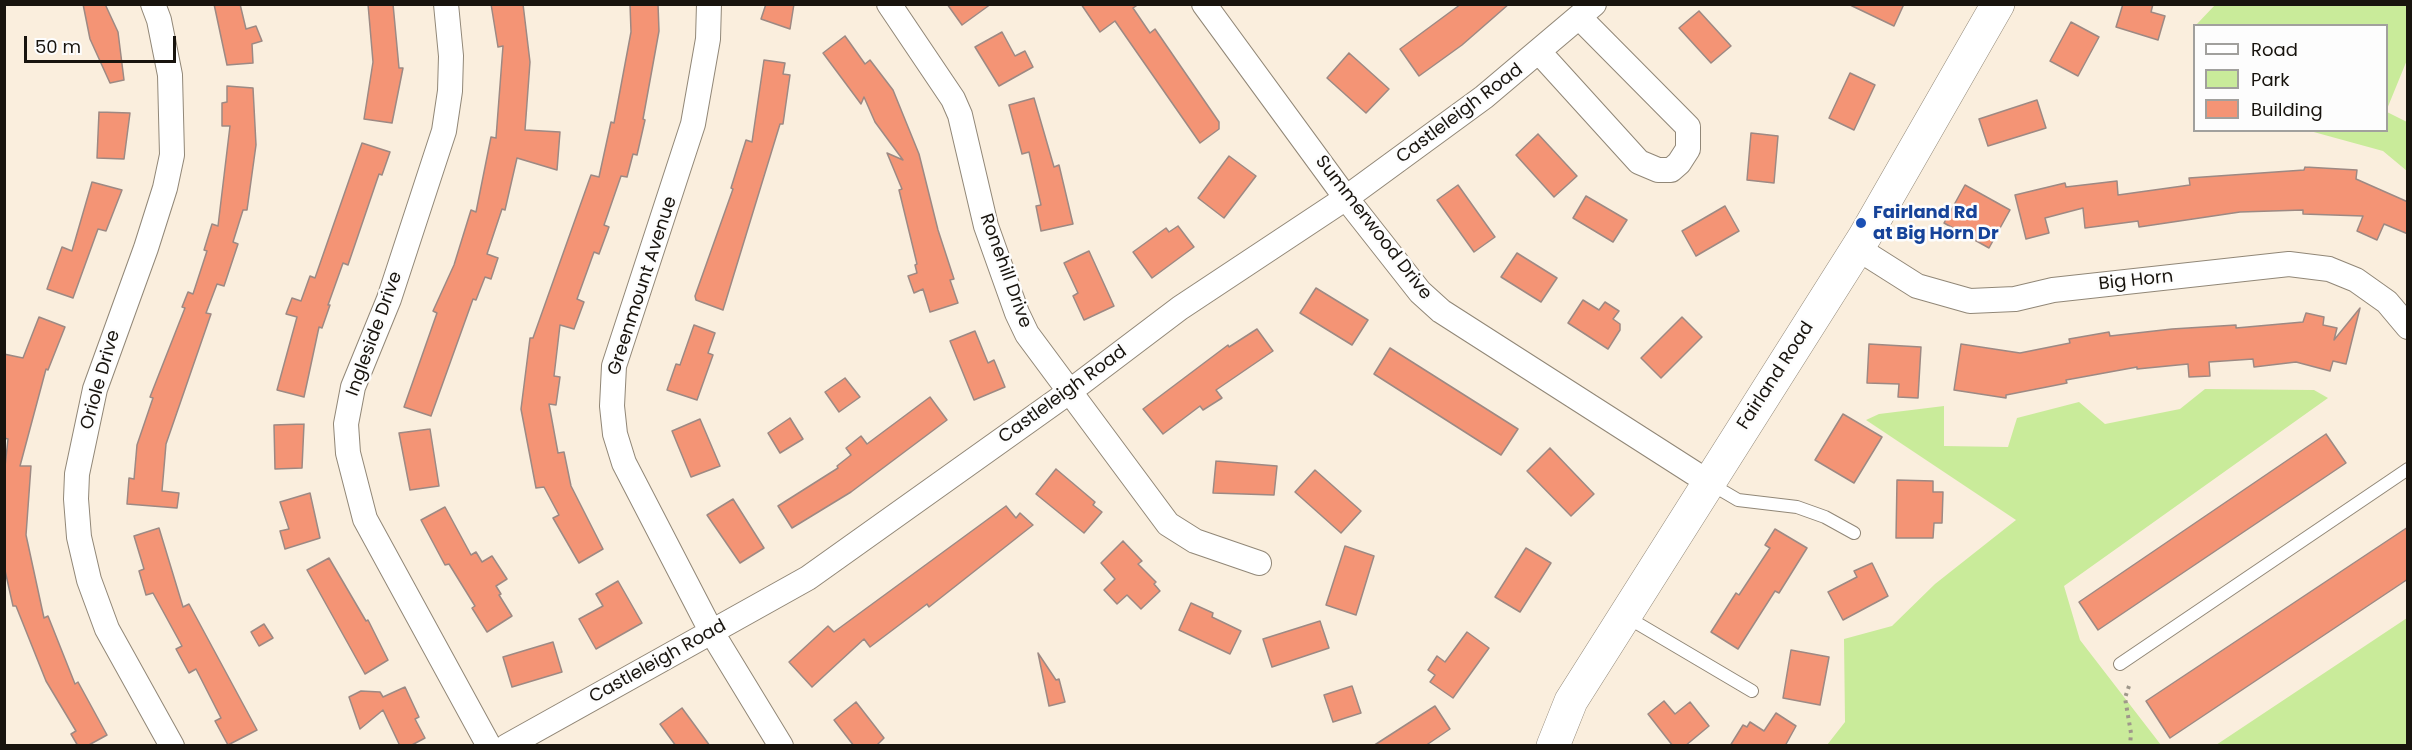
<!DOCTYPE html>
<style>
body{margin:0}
#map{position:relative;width:2412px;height:750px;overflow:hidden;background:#faeedd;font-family:Poppins,sans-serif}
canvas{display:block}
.frame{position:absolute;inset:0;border:6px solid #18140e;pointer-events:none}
.legend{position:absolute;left:2193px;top:24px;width:195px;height:108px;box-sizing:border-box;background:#fdfdfd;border:2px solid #a1a09d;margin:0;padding:8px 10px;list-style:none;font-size:18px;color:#18140e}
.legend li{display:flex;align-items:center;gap:12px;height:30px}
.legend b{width:30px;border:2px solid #a1a09d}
.scale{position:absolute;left:24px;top:36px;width:152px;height:27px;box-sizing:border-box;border:3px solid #18140e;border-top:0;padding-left:8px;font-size:18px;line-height:21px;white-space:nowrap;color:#18140e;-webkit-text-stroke:4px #fdfdfd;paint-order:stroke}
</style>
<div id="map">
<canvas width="2412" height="750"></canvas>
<div class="frame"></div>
<ul class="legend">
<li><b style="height:8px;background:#fff"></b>Road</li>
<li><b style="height:16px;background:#c9eb9a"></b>Park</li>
<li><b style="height:16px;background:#f49475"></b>Building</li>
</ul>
<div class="scale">50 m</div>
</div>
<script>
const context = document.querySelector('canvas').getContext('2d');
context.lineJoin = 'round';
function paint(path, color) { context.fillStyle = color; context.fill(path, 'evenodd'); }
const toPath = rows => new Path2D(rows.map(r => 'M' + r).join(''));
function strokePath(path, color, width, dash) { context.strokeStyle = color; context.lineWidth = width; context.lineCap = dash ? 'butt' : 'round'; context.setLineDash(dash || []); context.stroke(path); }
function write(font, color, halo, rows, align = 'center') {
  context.font = font + ' Poppins,sans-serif'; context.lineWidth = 5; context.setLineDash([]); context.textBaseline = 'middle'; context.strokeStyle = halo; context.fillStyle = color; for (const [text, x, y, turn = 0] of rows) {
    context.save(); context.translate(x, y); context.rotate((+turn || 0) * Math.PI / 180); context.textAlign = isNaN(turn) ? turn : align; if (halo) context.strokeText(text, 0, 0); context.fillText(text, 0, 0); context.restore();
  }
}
paint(toPath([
 [2215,5,2407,5,2407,60,2387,109,2386,26,2196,25],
 [2387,112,2407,122,2407,171,2383,151,2310,131,2386,130],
 [2205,389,2314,390,2328,398,2064,586,2080,640,2161,745,1827,745,1845,722,1844,639,1892,626,1935,584,2016,520,1866,420,1879,414,1944,406,1944,446,2008,447,2017,418,2079,402,2105,424,2180,409],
 [2407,618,2407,745,2216,745]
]), '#c9eb9a');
const building = toPath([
 [83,4,105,4,118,32,124,80,110,83,90,39,83,4],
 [214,4,240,4,246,29,256,26,262,41,252,44,253,63,227,65,214,4],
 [368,4,393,4,399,68,403,68,392,123,364,119,373,62,368,4],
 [491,4,523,4,530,62,525,130,560,132,557,170,517,158,505,210,502,209,487,254,498,258,491,279,485,277,476,300,473,299,431,416,404,407,437,313,433,311,454,265,471,210,476,212,491,137,496,138,503,46,498,47,491,4],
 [630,4,658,4,659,31,643,119,645,120,637,155,633,154,627,177,621,176,604,225,609,227,599,254,594,252,577,299,584,302,574,329,560,325,554,376,560,377,556,405,549,404,558,453,564,452,571,486,603,549,579,563,553,518,559,515,544,487,536,488,521,409,530,338,533,338,591,175,599,177,611,122,614,123,631,32,630,4],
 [766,4,794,4,790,29,761,19,766,4],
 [947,4,991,4,962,25,947,4],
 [1081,4,1139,4,1133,8,1150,33,1155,29,1219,122,1219,129,1200,143,1115,21,1100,32,1081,4],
 [1461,4,1509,4,1462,45,1419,76,1400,49,1461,4],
 [1848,4,1904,4,1894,26,1848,4],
 [2123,4,2153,4,2151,12,2165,16,2158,40,2116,27,2123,4],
 [1699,11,1731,46,1711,63,1679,28,1699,11],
 [2071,22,2099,37,2078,76,2050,61,2071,22],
 [1002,32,1015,56,1025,51,1033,67,999,86,975,47,1002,32],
 [845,36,865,64,870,60,893,90,919,154,938,230,954,279,950,280,958,303,930,312,923,289,914,293,908,276,917,273,915,265,917,264,899,190,902,189,887,153,903,160,875,122,864,97,861,104,823,53,845,36],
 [1349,53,1389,89,1366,113,1327,78,1349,53],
 [764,60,785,63,783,74,790,75,783,124,780,124,723,310,696,300,695,296,733,189,731,188,746,140,752,142,764,60],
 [1850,73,1875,85,1854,130,1829,118,1850,73],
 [227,86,253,88,256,145,247,210,243,210,233,242,238,244,224,286,217,284,206,313,211,314,166,444,162,491,179,493,177,508,127,504,129,478,134,479,137,445,153,398,150,397,185,308,182,307,188,292,193,294,207,251,204,250,212,224,218,226,230,126,222,126,222,103,227,102,227,86],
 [1034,98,1054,167,1059,165,1073,224,1041,231,1036,206,1041,205,1029,152,1022,154,1009,105,1034,98],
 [2037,100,2046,128,1988,146,1979,119,2037,100],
 [99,112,130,113,124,159,97,158,99,112],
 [1751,133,1778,136,1774,183,1747,180,1751,133],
 [1538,134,1577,176,1554,197,1516,155,1538,134],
 [362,143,390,152,382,175,379,174,348,265,343,263,328,305,330,305,322,328,319,327,304,397,277,390,297,317,286,314,292,298,301,301,310,276,315,278,362,143],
 [1229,156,1256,176,1224,218,1198,198,1229,156],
 [2305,167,2357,170,2356,179,2408,202,2408,234,2384,224,2377,240,2357,231,2363,216,2303,214,2303,210,2240,212,2139,227,2138,221,2085,228,2083,208,2045,218,2049,233,2026,239,2015,195,2065,183,2066,187,2117,181,2118,195,2190,185,2189,178,2304,170,2305,167],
 [92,182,122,190,106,231,98,229,73,298,47,289,62,247,72,251,92,182],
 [1458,185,1495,237,1474,252,1437,200,1458,185],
 [1965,185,2010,210,1989,248,1944,223,1965,185],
 [1586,196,1627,220,1613,242,1573,218,1586,196],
 [1725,206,1739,231,1696,256,1682,231,1725,206],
 [1178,226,1194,247,1152,278,1133,252,1166,228,1169,232,1178,226],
 [1089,251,1114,306,1084,320,1073,296,1078,293,1064,263,1089,251],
 [1517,253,1557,278,1541,302,1501,277,1517,253],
 [1316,288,1368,320,1352,345,1300,313,1316,288],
 [1583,300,1599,310,1605,302,1619,311,1613,319,1620,324,1620,330,1608,349,1568,323,1583,300],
 [2360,308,2346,364,2333,361,2330,371,2296,362,2254,367,2253,359,2209,362,2210,376,2189,377,2188,364,2137,369,2137,367,2066,380,2067,383,2006,395,2006,398,1954,390,1961,344,2020,353,2070,343,2069,339,2109,332,2110,336,2172,329,2236,325,2236,328,2303,322,2306,313,2324,317,2323,325,2337,328,2334,340,2360,308],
 [39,317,65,327,48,370,46,369,20,466,31,466,26,535,44,618,48,616,75,684,78,682,107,735,87,746,78,746,71,734,76,731,46,681,16,606,13,606,4,566,4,476,8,439,4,438,4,354,23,358,39,317],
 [1682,317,1702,337,1661,378,1641,358,1682,317],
 [694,325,715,333,708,353,713,355,697,400,667,390,676,364,680,365,694,325],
 [1257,329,1273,351,1216,390,1222,398,1203,410,1200,406,1163,434,1143,409,1228,345,1229,347,1257,329],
 [975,331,988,363,994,360,1005,387,974,400,950,341,975,331],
 [1869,344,1921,347,1918,398,1898,397,1899,384,1867,383,1869,344],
 [1390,348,1518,429,1501,455,1374,374,1390,348],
 [845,378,860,397,839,412,825,392,845,378],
 [930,397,947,420,851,492,792,528,778,506,838,468,837,466,851,455,846,448,861,436,867,444,930,397],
 [1843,414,1882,437,1854,483,1815,460,1843,414],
 [790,418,803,439,780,453,768,433,790,418],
 [700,419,720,466,691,477,672,431,700,419],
 [304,424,302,468,275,469,274,425,304,424],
 [430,429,439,486,410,490,399,433,430,429],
 [2326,434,2346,463,2098,630,2079,602,2326,434],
 [1550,448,1594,494,1571,516,1527,471,1550,448],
 [1216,461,1277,466,1274,495,1213,493,1216,461],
 [1056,469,1095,502,1093,505,1102,512,1084,533,1036,494,1056,469],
 [1315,470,1361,511,1341,533,1295,492,1315,470],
 [1897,480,1933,481,1933,492,1943,492,1942,523,1934,523,1933,538,1896,538,1897,480],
 [310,493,320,538,285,549,280,531,289,529,280,502,310,493],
 [733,499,764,548,740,563,707,515,733,499],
 [1006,506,1016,518,1020,513,1033,525,929,607,927,604,870,647,864,639,812,687,789,662,828,626,834,632,1006,506],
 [445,507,471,555,476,552,482,562,492,556,507,579,496,586,501,594,499,595,512,616,487,632,472,608,475,606,449,564,445,565,421,520,445,507],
 [2408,527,2408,579,2170,738,2146,701,2408,527],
 [159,528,183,607,189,604,257,730,228,745,215,721,221,718,196,669,189,673,176,649,182,646,153,593,146,595,139,571,144,569,134,536,159,528],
 [1775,529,1807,548,1779,593,1775,591,1738,649,1711,632,1736,593,1739,595,1770,548,1765,545,1775,529],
 [1123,541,1142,561,1138,564,1156,582,1154,584,1160,591,1141,609,1127,595,1117,604,1104,590,1115,579,1101,563,1123,541],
 [1345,546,1374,556,1356,615,1326,605,1345,546],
 [1526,548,1551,563,1520,612,1495,597,1526,548],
 [329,558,366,621,368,620,388,660,365,674,307,570,329,558],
 [1872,563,1888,596,1843,620,1828,592,1857,577,1854,571,1872,563],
 [618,581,642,623,596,649,579,619,603,606,596,594,618,581],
 [1191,603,1213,613,1212,617,1241,631,1230,654,1179,630,1191,603],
 [1320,621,1329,648,1272,667,1263,639,1320,621],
 [264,624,273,638,259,646,251,632,264,624],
 [1467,632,1489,648,1453,698,1430,682,1435,675,1428,670,1437,656,1445,662,1467,632],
 [553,642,562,672,512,687,503,657,553,642],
 [1791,650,1829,657,1820,705,1783,698,1791,650],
 [1038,653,1056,680,1059,679,1065,702,1049,706,1038,653],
 [1352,686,1361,713,1333,722,1324,695,1352,686],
 [405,687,419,717,415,719,425,738,410,746,400,746,383,710,360,729,349,697,361,691,380,692,383,697,405,687],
 [1664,701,1675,714,1690,702,1709,726,1685,746,1673,746,1648,714,1664,701],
 [856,702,884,738,876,746,854,746,834,720,856,702],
 [1435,706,1450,729,1425,746,1373,746,1435,706],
 [682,708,710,746,676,746,660,724,682,708],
 [1776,713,1796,726,1785,746,1730,746,1743,725,1747,727,1750,722,1764,731,1776,713]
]);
paint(building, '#f49475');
strokePath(building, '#9d8983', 1.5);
const lane = toPath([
 [1709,483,1738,500,1797,507,1825,517,1854,533],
 [1625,616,1752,691],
 [2120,664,2408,469]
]);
const street = toPath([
 [153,4,159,20,170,75,172,155,165,188,146,248,95,389,77,474,76,499,79,537,89,580,107,629,172,746],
 [446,4,451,56,450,91,444,131,389,299,353,387,346,424,348,453,365,519,489,746],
 [709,4,708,39,693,124,614,366,612,406,615,434,624,463,711,631,781,746],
 [889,4,953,99,960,115,986,226,1017,313,1027,334,1168,524,1195,541,1259,563],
 [1204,4,1346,198,1420,292,1441,311,1708,482],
 [1540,53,1639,162,1658,170,1671,170,1679,163,1688,149,1688,127,1580,18],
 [1857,248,1917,286,1970,301,2015,299,2053,290,2289,264,2329,269,2356,280,2387,302,2408,327],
 [507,746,808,578,1069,392,1180,308,1346,198,1484,97,1594,4]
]);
const secondary = toPath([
 [1553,746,1571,701,1865,236,1998,4]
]);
strokePath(lane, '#918777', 14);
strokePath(street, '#918777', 26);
strokePath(secondary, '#918777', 34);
strokePath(toPath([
 [2129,686,2125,698,2131,733,2130,746]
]), '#9f978a', 4, [3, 4.5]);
strokePath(lane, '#fff', 12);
strokePath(street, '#fff', 24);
strokePath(secondary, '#fff', 33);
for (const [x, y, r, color] of [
 [1861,223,6,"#1a4fb4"]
]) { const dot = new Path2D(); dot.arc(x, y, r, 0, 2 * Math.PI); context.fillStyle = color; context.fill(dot); strokePath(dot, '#fdfdfd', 2); }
write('18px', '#18140e', '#fdfdfd', [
 ["Castleleigh Road",1460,114,-37],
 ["Summerwood Drive",1373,228,52],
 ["Ronehill Drive",1005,271,70],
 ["Big Horn",2136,281,-6],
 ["Greenmount Avenue",643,286,-72],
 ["Ingleside Drive",375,334,-70],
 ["Fairland Road",1776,376,-57],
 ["Oriole Drive",101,380,-74],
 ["Castleleigh Road",1063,395,-36],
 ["Castleleigh Road",658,662,-29]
]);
write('bold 18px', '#164399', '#fdfdfd', [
 ["Fairland Rd",1873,213],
 ["at Big Horn Dr",1873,234]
], 'left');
</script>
